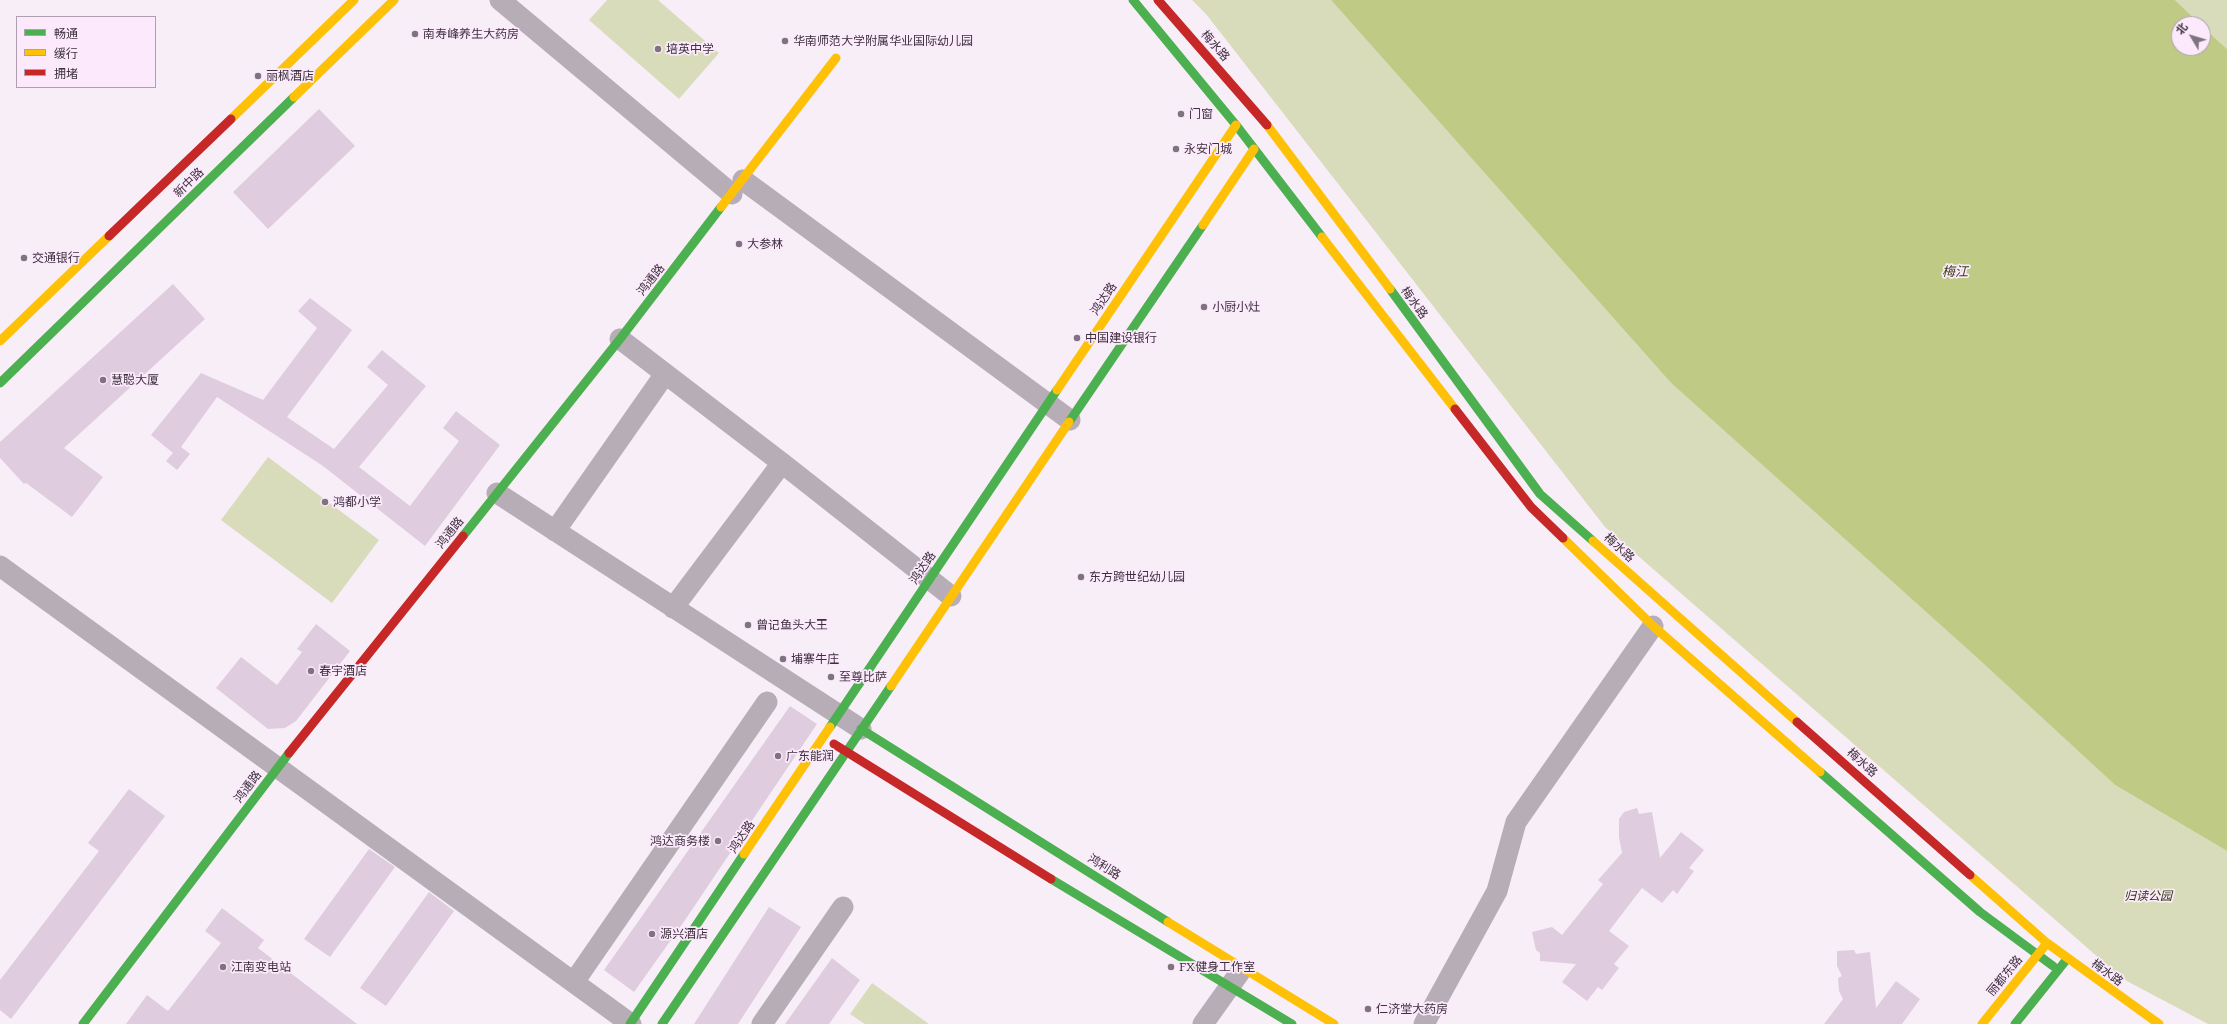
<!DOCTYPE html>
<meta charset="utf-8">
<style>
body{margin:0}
#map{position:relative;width:2227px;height:1024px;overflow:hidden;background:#f8eef8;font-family:"Roboto Serif","Noto Sans SC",serif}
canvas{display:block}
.legend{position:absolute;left:16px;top:16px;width:140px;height:72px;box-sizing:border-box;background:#fceafc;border:1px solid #afa0af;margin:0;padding:5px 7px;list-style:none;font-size:12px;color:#3c313c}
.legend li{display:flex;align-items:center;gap:8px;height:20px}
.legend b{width:20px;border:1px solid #afa0af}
.north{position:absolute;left:2171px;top:16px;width:40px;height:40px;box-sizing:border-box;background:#fceafc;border:1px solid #afa0af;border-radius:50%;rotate:308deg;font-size:11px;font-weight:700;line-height:16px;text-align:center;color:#3c313c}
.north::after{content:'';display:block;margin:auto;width:14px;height:18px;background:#7e737e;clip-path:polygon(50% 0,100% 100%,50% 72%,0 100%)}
</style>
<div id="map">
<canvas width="2227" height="1024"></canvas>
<ul class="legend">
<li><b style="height:5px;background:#4caf50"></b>畅通</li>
<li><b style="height:5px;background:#ffc107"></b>缓行</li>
<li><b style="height:5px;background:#c62828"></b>拥堵</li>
</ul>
<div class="north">北</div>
</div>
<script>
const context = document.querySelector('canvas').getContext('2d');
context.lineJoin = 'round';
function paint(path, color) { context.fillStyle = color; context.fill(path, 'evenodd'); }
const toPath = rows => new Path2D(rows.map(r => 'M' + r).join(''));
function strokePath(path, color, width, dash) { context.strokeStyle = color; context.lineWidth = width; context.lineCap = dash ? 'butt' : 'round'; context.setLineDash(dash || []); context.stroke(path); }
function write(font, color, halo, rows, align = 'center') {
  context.font = font + ' "Roboto Serif","Noto Sans SC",serif'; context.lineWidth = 3.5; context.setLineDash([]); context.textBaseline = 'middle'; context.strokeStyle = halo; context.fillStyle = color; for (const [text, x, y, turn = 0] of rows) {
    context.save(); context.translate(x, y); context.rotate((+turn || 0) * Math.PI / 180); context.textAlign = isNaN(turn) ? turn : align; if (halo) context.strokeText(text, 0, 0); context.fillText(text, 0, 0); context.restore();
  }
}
paint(toPath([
 [607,0,658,0,719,53,679,99,589,20],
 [1192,0,1331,0,1671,383,1974,655,2115,785,2227,851,2227,1024,2208,1024,2123,979,1605,527,1206,14],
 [2175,0,2227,0,2227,49,2203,27,2203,24,2200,24],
 [268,457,379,540,332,603,221,520],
 [872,983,929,1024,865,1024,850,1014]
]), '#d8dcbb');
paint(toPath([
 [1331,0,2175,0,2200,24,2179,24,2179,48,2203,48,2203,27,2227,49,2227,851,2115,785,1974,655,1671,383]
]), '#bfca85');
paint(toPath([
 [319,109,355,146,268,229,233,192],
 [173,284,205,319,64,448,103,477,72,517,26,483,24,484,0,458,0,442],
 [310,298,352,330,287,417,334,449,388,385,367,367,382,350,426,386,359,467,410,506,459,441,443,428,456,411,500,445,425,546,323,466,217,397,181,447,190,454,177,470,166,461,173,453,151,435,201,373,263,400,317,328,298,311],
 [316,624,350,651,296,721,285,728,268,729,216,688,241,657,277,685,302,652,297,649],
 [790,706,817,724,683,923,634,992,604,970],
 [129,789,165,816,11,1019,0,1010,0,980,99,851,88,843],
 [1637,808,1639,814,1652,812,1660,858,1681,832,1704,850,1689,868,1694,871,1677,894,1673,890,1662,903,1642,888,1609,931,1629,946,1614,964,1619,968,1602,990,1598,987,1587,1001,1562,982,1576,964,1540,961,1540,953,1536,950,1532,932,1552,927,1562,935,1603,884,1598,880,1622,853,1619,837,1619,819,1624,812],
 [369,849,395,867,330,957,304,939],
 [429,892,454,911,386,1006,360,988],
 [769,907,801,927,738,1024,694,1024],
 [222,908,264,940,258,948,357,1024,126,1024,147,995,168,1011,221,943,205,931],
 [1854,950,1856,954,1870,952,1876,1008,1896,981,1920,999,1902,1024,1824,1024,1843,999,1839,991,1838,978,1842,976,1837,966,1837,951],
 [832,958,860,980,829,1024,785,1024]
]), '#dfccdf');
strokePath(toPath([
 [500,0,732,194],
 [743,180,1070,420],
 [620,339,782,463,951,596],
 [497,493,861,729],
 [555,531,665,374],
 [0,566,631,1024],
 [673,608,782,463],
 [574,982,767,702],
 [762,1024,843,907],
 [1203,1024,1240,972],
 [1424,1024,1497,891,1516,822,1653,626]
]), '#b7adb7', 21);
strokePath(toPath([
 [1133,0,1236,125,1322,237],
 [1390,289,1540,494,1593,541],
 [0,383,294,97],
 [1069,422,1203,225],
 [463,536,620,339,721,207],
 [830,727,1057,390],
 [861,729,1168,922],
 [1820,772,1980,912,2053,966],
 [1051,879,1292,1024],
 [83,1024,289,753],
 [630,1024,744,854],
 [662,1024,891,686],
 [2015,1024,2067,959]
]), '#4caf50', 9);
strokePath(toPath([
 [294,97,394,0],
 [231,119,354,0],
 [1267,125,1390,289],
 [721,207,836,58],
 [1203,225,1254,149],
 [1322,237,1455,409],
 [0,341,109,236],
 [1057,390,1236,125],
 [1563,538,1653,626,1820,772],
 [1593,541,1797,722],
 [891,686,1069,422],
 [744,854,830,727],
 [1970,875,2047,943,2159,1024],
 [1168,922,1334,1024],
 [1982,1024,2047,943]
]), '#ffc107', 9);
strokePath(toPath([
 [1158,0,1267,125],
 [109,236,231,119],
 [1455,409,1531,507,1563,538],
 [1797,722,1970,875],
 [834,744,1051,879],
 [289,753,463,536]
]), '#c62828', 9);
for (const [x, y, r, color] of [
 [415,34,4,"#7e737e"],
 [785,41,4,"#7e737e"],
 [658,49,4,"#7e737e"],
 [258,76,4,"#7e737e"],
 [1181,114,4,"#7e737e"],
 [1176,149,4,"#7e737e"],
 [739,244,4,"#7e737e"],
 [24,258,4,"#7e737e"],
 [1204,307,4,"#7e737e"],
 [1077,338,4,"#7e737e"],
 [103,380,4,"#7e737e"],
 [325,502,4,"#7e737e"],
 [1081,577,4,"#7e737e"],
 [748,625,4,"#7e737e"],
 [783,659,4,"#7e737e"],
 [311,671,4,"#7e737e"],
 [831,677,4,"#7e737e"],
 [778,756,4,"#7e737e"],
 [718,841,4,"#7e737e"],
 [652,934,4,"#7e737e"],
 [223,967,4,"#7e737e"],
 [1171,967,4,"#7e737e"],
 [1368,1009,4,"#7e737e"]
]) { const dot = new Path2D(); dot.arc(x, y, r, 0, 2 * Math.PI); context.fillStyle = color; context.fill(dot); strokePath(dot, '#fceafc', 1.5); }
write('12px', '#3c313c', '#fceafc', [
 ["南寿峰养生大药房",423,34],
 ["华南师范大学附属华业国际幼儿园",793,41],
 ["培英中学",666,49],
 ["丽枫酒店",266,76],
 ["门窗",1189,114],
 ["永安门城",1184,149],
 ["大参林",747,244],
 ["交通银行",32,258],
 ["小厨小灶",1212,307],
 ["中国建设银行",1085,338],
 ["慧聪大厦",111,380],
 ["鸿都小学",333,502],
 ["东方跨世纪幼儿园",1089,577],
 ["曾记鱼头大王",756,625],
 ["埔寨牛庄",791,659],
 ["春宇酒店",319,671],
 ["至尊比萨",839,677],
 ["广东能润",786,756],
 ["鸿达商务楼",710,841,"right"],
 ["源兴酒店",660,934],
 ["江南变电站",231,967],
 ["FX健身工作室",1179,967],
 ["仁济堂大药房",1376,1009]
], 'left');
write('12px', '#3c313c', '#fceafc', [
 ["梅水路",1215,46,49],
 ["新中路",189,183,-44],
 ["鸿通路",651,280,-52],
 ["鸿达路",1104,299,-56],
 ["梅水路",1414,303,54],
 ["鸿通路",450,533,-51],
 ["梅水路",1619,548,42],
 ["鸿达路",923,568,-56],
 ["梅水路",1862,763,42],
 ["鸿通路",248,787,-53],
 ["鸿达路",742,837,-56],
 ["鸿利路",1104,867,32],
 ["梅水路",2107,973,36],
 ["丽都东路",2005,976,-51]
]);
write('italic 12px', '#30370c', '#fceafc', [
 ["归读公园",2148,896]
]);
write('italic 13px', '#363d13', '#fceafc', [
 ["梅江",1955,272]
]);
</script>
